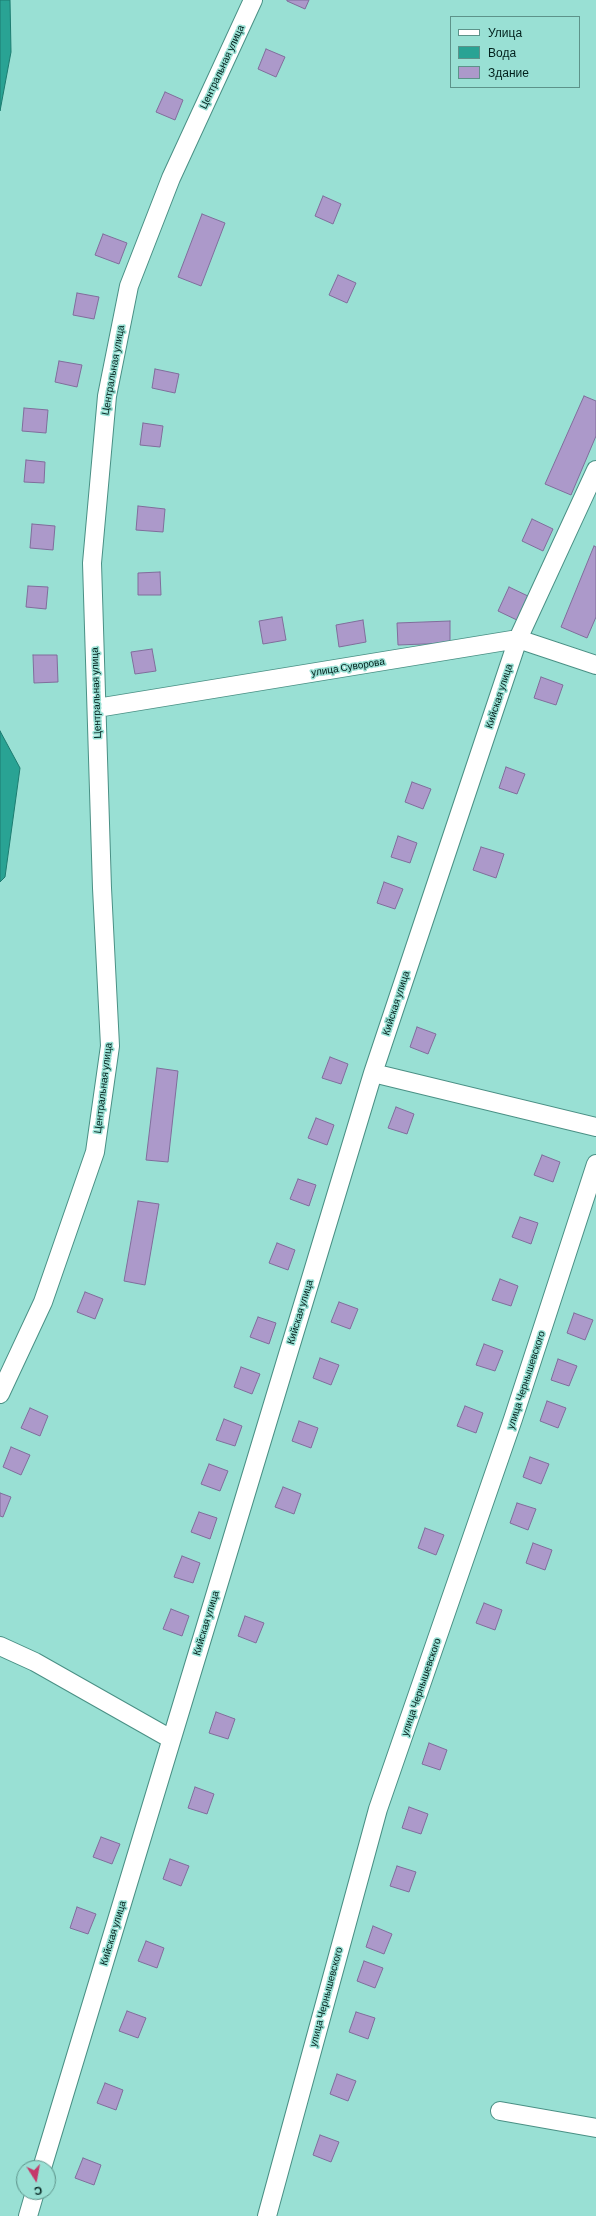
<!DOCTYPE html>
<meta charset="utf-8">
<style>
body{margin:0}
#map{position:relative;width:596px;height:2216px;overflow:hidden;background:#99e0d4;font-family:Barlow,sans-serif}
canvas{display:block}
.legend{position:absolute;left:450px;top:16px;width:130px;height:72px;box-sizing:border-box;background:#99e0d4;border:1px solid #5d938a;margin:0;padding:5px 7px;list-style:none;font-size:12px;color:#02201c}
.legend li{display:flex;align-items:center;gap:8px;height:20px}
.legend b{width:20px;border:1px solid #5d938a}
.north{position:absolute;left:16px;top:2160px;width:40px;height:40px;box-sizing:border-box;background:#99e0d4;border:1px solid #5d938a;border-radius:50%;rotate:169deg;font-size:11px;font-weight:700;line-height:16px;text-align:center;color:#02201c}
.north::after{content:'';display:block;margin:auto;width:14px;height:18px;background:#c5396b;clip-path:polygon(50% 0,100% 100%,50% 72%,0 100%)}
</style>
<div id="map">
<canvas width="596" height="2216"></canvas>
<ul class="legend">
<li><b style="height:5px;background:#fff"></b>Улица</li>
<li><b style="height:11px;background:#29a394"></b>Вода</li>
<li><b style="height:11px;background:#ac99ca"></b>Здание</li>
</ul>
<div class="north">С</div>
</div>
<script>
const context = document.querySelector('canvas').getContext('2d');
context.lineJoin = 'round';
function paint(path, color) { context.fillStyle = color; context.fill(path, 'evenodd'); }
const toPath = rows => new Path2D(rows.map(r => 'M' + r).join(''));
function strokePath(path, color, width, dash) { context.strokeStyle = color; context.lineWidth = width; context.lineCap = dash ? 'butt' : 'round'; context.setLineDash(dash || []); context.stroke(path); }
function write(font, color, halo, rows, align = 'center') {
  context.font = font + ' Barlow,sans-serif'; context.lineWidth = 3; context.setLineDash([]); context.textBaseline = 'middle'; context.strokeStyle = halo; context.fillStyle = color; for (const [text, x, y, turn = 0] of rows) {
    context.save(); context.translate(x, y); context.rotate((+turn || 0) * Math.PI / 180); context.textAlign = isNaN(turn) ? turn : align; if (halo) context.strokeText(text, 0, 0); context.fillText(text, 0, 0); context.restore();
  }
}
const water = toPath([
 [0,0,10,0,11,52,0,111,0,0],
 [0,731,20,768,5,877,0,882,0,731]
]);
paint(water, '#29a394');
strokePath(water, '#1d7c70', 1);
const building = toPath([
 [287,0,309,0,305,9,287,1,287,0],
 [266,49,285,57,276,77,258,69,266,49],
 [165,92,183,100,175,120,156,112,165,92],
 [323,196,341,204,333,224,315,216,323,196],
 [202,214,225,223,201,286,178,277,202,214],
 [103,234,127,243,119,264,95,255,103,234],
 [338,275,356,283,347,303,329,295,338,275],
 [77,293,99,297,94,319,73,315,77,293],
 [59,361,82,365,77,387,55,382,59,361],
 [155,369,179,374,175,393,152,388,155,369],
 [584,396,596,401,596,436,571,495,545,484,584,396],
 [24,408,48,410,46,433,22,431,24,408],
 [143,423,163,426,160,447,140,445,143,423],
 [26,460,45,462,44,483,24,482,26,460],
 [138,506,165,509,163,532,136,530,138,506],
 [532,519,553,529,543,551,522,541,532,519],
 [32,524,55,526,53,550,30,548,32,524],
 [594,546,596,547,596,617,587,638,561,627,594,546],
 [160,572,161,595,138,595,138,573,160,572],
 [28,586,48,587,46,609,26,607,28,586],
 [509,587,530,597,519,621,498,611,509,587],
 [282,617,286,640,263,644,259,621,282,617],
 [363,620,366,642,339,647,336,625,363,620],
 [450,621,450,643,398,645,397,623,450,621],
 [152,649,156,671,135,674,131,652,152,649],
 [33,655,57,655,58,682,34,683,33,655],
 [541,677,563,685,556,705,534,698,541,677],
 [506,767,525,774,517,794,499,788,506,767],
 [412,782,431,789,423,809,405,802,412,782],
 [398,836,417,843,410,863,391,857,398,836],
 [481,847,504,854,496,878,473,870,481,847],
 [384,882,403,889,395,909,377,903,384,882],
 [417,1027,436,1034,428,1054,410,1047,417,1027],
 [330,1057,348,1064,341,1084,322,1078,330,1057],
 [157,1068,178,1071,168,1162,146,1160,157,1068],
 [396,1107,414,1114,407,1134,388,1128,396,1107],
 [316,1118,334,1125,327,1145,308,1138,316,1118],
 [542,1155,560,1162,553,1182,534,1175,542,1155],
 [298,1179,316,1185,309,1206,290,1199,298,1179],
 [138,1201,159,1204,145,1285,124,1281,138,1201],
 [520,1217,538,1223,531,1244,512,1237,520,1217],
 [277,1243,295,1250,288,1270,269,1263,277,1243],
 [500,1279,518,1286,511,1306,492,1300,500,1279],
 [85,1292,103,1299,95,1319,77,1312,85,1292],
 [339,1302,358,1309,350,1329,331,1322,339,1302],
 [574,1313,593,1320,585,1340,567,1333,574,1313],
 [258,1317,276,1323,269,1344,250,1337,258,1317],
 [484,1344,503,1351,495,1371,476,1365,484,1344],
 [320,1358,339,1365,331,1385,313,1378,320,1358],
 [558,1359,577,1366,569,1386,551,1380,558,1359],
 [241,1367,260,1374,252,1394,234,1387,241,1367],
 [547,1401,566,1408,558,1428,540,1421,547,1401],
 [465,1406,483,1413,476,1433,457,1426,465,1406],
 [30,1408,48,1416,40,1436,21,1428,30,1408],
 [224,1419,242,1426,235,1446,216,1440,224,1419],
 [299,1421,318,1428,311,1448,292,1441,299,1421],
 [11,1447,30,1455,21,1475,3,1467,11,1447],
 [530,1457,549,1464,541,1484,523,1477,530,1457],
 [209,1464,228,1471,220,1491,201,1484,209,1464],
 [283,1487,301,1494,294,1514,275,1507,283,1487],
 [0,1493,11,1497,3,1517,0,1516,0,1493],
 [517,1503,536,1509,528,1530,510,1523,517,1503],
 [199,1512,217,1518,210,1539,191,1532,199,1512],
 [425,1528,444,1535,436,1555,418,1548,425,1528],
 [533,1543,552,1550,545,1570,526,1563,533,1543],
 [182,1556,200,1563,193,1583,174,1577,182,1556],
 [484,1603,502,1610,495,1630,476,1623,484,1603],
 [171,1609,189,1616,182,1636,163,1629,171,1609],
 [245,1616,264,1623,256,1643,238,1636,245,1616],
 [216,1712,235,1719,228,1739,209,1733,216,1712],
 [429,1743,447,1750,440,1770,422,1764,429,1743],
 [195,1787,214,1794,207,1814,188,1808,195,1787],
 [409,1807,428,1814,421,1834,402,1828,409,1807],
 [101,1837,120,1844,112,1864,93,1857,101,1837],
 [170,1859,189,1866,181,1886,163,1879,170,1859],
 [397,1866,416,1872,409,1892,390,1886,397,1866],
 [77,1907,96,1914,88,1934,70,1928,77,1907],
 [373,1926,392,1934,384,1954,366,1947,373,1926],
 [146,1941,164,1948,157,1968,138,1961,146,1941],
 [364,1961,383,1968,375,1988,357,1981,364,1961],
 [127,2011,146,2018,138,2038,119,2031,127,2011],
 [356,2012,375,2018,368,2039,349,2032,356,2012],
 [337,2074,356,2081,348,2101,330,2094,337,2074],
 [105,2083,123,2090,116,2110,97,2103,105,2083],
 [320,2135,339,2142,331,2162,313,2155,320,2135],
 [83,2158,101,2165,94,2185,75,2178,83,2158]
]);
paint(building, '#ac99ca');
strokePath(building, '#806d9b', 1);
const street = toPath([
 [97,708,518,639,596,665],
 [373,1073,596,1127],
 [0,1394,43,1302,95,1152,110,1046,102,888,92,563,107,396,129,286,171,178,253,0],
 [0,1646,35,1662,171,1739],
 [500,2111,596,2128],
 [42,2168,373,1073,518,639,596,470],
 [28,2216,35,2192],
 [267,2216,378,1809,513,1419,596,1164]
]);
strokePath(street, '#4a9085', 20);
strokePath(street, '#fff', 18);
write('10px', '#02201c', '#99e0d4', [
 ["Центральная улица",222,67,-65],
 ["Центральная улица",113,370,-80],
 ["улица Суворова",348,667,-9],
 ["Центральная улица",96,693,-92],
 ["Кийская улица",499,696,-72],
 ["Кийская улица",396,1003,-72],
 ["Центральная улица",103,1088,-83],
 ["Кийская улица",300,1312,-73],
 ["улица Чернышевского",526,1380,-72],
 ["Кийская улица",206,1623,-73],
 ["улица Чернышевского",421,1687,-71],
 ["Кийская улица",113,1933,-73],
 ["улица Чернышевского",326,1997,-75]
]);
</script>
